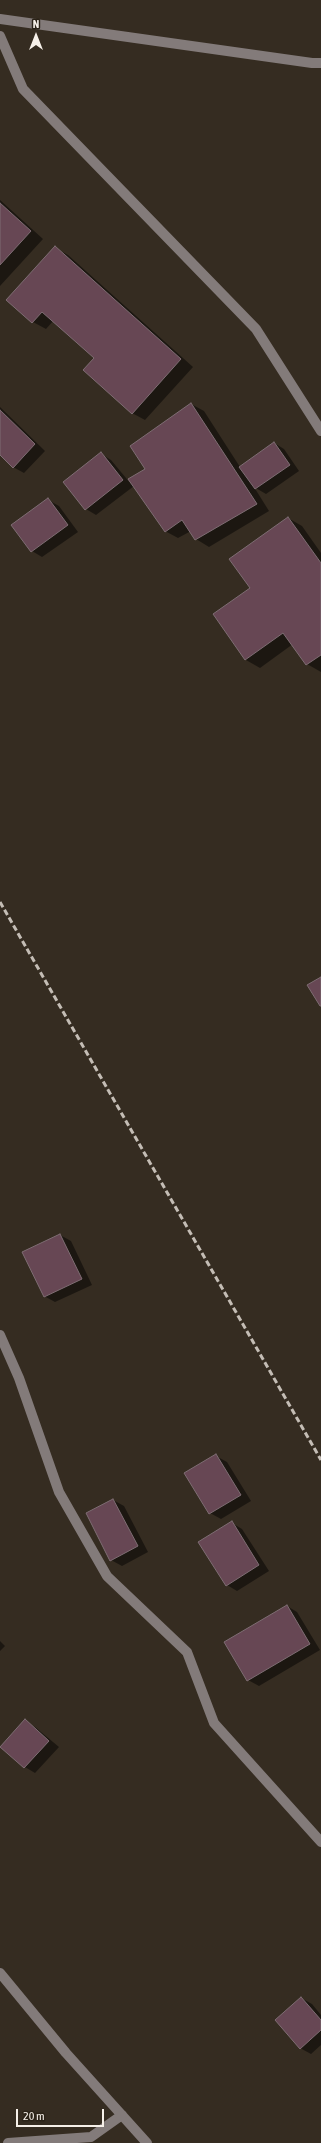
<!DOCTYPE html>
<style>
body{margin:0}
#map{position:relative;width:321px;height:2143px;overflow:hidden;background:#352c21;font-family:"Asap Condensed",sans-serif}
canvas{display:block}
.north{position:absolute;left:16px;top:16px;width:40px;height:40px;-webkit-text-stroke:3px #2b2318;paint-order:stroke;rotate:0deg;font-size:11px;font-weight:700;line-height:16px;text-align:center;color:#f6f0e9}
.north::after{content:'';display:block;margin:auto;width:14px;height:18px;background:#f6f0e9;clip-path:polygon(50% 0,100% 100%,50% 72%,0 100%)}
.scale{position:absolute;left:16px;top:2109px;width:88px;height:18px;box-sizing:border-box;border:2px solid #f6f0e9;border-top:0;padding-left:5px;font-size:12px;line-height:14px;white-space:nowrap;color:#f6f0e9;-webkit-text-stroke:3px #2b2318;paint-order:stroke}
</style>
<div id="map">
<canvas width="321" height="2143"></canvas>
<div class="north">N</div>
<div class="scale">20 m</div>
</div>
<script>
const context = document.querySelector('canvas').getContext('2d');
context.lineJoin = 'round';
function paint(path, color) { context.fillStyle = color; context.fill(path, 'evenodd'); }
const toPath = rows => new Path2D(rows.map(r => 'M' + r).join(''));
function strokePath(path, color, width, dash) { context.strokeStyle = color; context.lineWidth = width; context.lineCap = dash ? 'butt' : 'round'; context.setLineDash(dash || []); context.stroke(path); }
paint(toPath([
 [0,200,43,239,0,286],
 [55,248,68,255,193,367,145,420,132,413,95,358,54,320,46,329,33,322],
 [191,404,204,411,240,467,274,443,284,449,299,471,266,494,254,487,269,511,209,547,196,539,191,531,178,538,165,531,134,486,96,515,86,509,65,482,101,454,111,460,131,484,146,469],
 [0,407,45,451,24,473,13,467,0,454],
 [48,500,59,506,78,532,42,557,32,551,13,526],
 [288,518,302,526,321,553,321,672,307,664,293,644,260,668,246,660,214,615,252,588],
 [60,1235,71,1241,92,1285,55,1302,44,1296],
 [216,1456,227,1462,251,1501,221,1519,210,1513],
 [113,1500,124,1506,148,1552,122,1566,111,1560],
 [232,1523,242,1529,269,1571,237,1591,227,1585],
 [287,1606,297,1612,320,1650,259,1686,248,1680],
 [0,1641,5,1646,0,1651],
 [25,1721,35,1727,59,1747,35,1773,25,1767,2,1747],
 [301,1998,312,2004,321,2015,321,2045,311,2054,300,2048]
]), '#0007');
const building = toPath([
 [0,203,31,231,0,265,0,203],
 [55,246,181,359,132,414,83,370,94,358,42,312,32,323,6,300,55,246],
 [191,403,257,504,195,540,182,520,165,532,128,479,145,469,130,446,191,403],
 [0,410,35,444,13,468,0,455,0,410],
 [274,442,290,465,255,489,239,467,274,442],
 [101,452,123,480,85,510,63,482,101,452],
 [48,498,68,525,31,552,11,525,48,498],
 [288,517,321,563,321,655,306,665,283,633,245,660,213,614,250,588,229,559,288,517],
 [321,977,321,1006,320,1006,307,985,321,977],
 [60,1234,82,1279,44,1297,22,1252,60,1234],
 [216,1454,241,1495,209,1514,184,1473,216,1454],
 [113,1499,138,1546,110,1561,86,1513,113,1499],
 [232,1521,259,1565,226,1586,198,1542,232,1521],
 [287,1605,310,1644,247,1681,224,1642,287,1605],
 [25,1719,49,1741,24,1768,0,1747,25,1719],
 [301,1997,321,2020,321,2030,300,2049,275,2020,301,1997]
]);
paint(building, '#674754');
strokePath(building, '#7e6d73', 1);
strokePath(toPath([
 [0,19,312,63,321,63],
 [0,36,23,89,256,329,321,431],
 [0,1335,19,1378,59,1492,107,1576,187,1652,214,1723,321,1842],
 [0,1973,66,2053,147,2143],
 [8,2143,91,2137,122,2115]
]), '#837b7a', 10);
strokePath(toPath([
 [0,902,321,1460]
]), '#c4bdb5', 3, [6, 3]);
</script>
